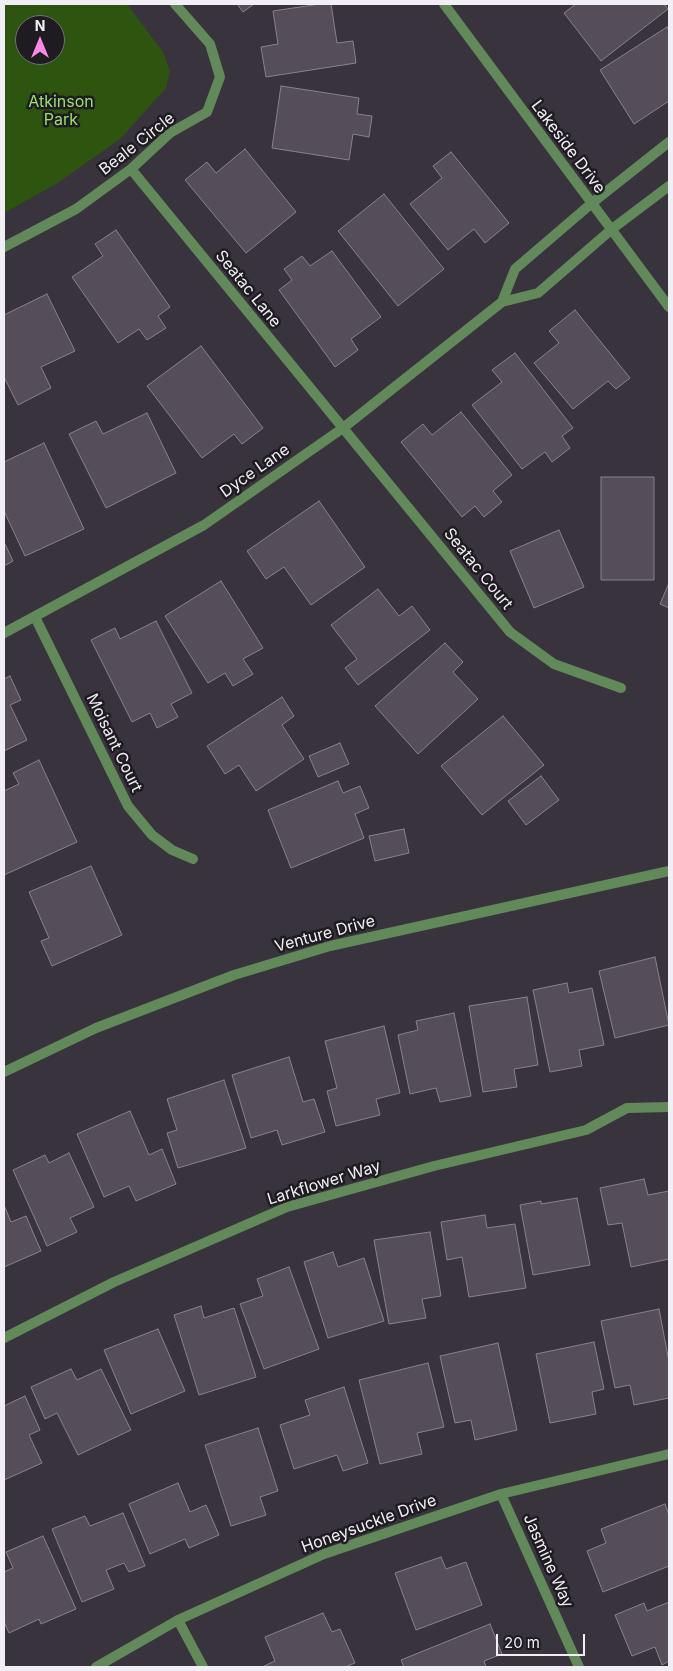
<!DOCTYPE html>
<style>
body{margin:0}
#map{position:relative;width:673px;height:1671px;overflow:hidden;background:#39333d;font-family:Inter,sans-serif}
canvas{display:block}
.frame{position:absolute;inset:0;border:5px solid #f2eef5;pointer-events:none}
.north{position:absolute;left:15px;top:15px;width:50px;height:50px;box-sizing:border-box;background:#1f1c21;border:1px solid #737076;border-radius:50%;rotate:0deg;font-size:14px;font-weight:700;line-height:20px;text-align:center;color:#f2eef5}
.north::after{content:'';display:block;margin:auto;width:18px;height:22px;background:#f988e9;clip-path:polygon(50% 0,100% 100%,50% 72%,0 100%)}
.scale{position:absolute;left:496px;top:1634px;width:89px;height:22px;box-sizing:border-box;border:2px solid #f2eef5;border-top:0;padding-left:6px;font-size:15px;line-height:18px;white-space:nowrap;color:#f2eef5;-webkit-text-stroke:4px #1f1c21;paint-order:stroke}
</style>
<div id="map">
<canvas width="673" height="1671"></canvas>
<div class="frame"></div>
<div class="north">N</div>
<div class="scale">20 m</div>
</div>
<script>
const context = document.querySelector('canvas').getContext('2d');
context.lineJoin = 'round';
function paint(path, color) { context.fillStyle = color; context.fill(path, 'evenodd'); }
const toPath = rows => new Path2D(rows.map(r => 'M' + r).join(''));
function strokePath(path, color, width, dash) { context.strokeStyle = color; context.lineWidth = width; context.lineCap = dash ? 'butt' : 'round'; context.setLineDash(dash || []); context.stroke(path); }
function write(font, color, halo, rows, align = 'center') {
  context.font = font + ' Inter,sans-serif'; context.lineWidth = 5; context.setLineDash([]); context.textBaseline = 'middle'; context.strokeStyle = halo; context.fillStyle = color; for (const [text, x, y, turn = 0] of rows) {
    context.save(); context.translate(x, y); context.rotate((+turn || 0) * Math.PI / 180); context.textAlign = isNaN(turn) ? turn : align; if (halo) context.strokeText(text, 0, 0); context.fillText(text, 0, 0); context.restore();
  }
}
paint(toPath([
 [4,4,127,4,163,52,170,71,166,88,120,139,56,184,4,213],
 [25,25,55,25,55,55,25,55]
]), '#2e550f');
const building = toPath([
 [237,4,254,4,243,12,237,4],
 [320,4,331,4,337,43,353,41,356,63,266,77,261,47,278,44,273,11,320,4],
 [576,4,664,4,668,9,601,61,564,13,576,4],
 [667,27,669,31,669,101,634,124,600,70,667,27],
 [281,86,359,98,357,114,372,116,369,137,353,134,349,160,272,148,281,86],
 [245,149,296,212,246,253,185,180,207,162,216,173,245,149],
 [451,152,509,223,485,243,474,229,448,250,410,204,442,178,433,166,451,152],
 [384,194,444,269,398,306,338,231,384,194],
 [116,230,170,307,158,316,166,328,147,340,139,329,118,343,72,277,103,256,95,244,116,230],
 [332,251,381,317,351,339,358,350,335,367,279,290,292,280,284,269,302,256,310,266,332,251],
 [47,294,75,351,41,367,51,388,18,405,4,377,4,315,47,294],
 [575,310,630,378,616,389,608,381,573,409,534,363,559,343,549,331,575,310],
 [201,346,263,428,242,444,234,434,202,458,147,386,201,346],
 [515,353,573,428,562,436,570,448,552,462,545,452,522,469,472,405,502,382,492,370,515,353],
 [461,412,512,475,493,491,502,502,484,517,475,506,462,517,401,442,423,424,432,435,461,412],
 [147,413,176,473,106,508,69,434,96,421,103,434,147,413],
 [44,443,84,529,25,556,4,511,4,462,44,443],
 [601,477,654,477,654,580,601,580,601,477],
 [319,501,365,567,311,605,284,567,266,579,247,551,319,501],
 [559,530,584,587,534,608,510,551,559,530],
 [4,542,13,561,4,566,4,542],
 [221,581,263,648,243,659,253,674,233,686,225,673,208,683,165,616,221,581],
 [669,583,669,608,660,604,669,583],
 [378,589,399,616,412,606,430,630,358,685,345,668,357,659,331,625,378,589],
 [156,621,192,693,171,704,178,717,157,728,150,713,132,722,91,640,115,628,120,639,156,621],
 [445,643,463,662,453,672,478,699,418,754,375,706,445,643],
 [10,676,21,700,10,705,27,740,4,751,4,679,10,676],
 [282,697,294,716,282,725,304,759,256,791,239,765,225,774,207,746,282,697],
 [503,716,544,765,482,815,441,766,503,716],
 [340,743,349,764,318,777,309,756,340,743],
 [39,760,77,842,4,875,4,791,19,784,13,773,39,760],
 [541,776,559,800,526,825,508,801,541,776],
 [338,781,343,793,360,786,369,808,355,814,364,838,291,868,268,810,338,781],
 [404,829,409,853,375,861,369,836,404,829],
 [91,866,122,935,52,966,41,941,49,938,29,892,91,866],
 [655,957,669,1025,615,1038,599,971,655,957],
 [567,983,569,993,592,988,604,1045,579,1050,582,1066,550,1072,533,990,567,983],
 [527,997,538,1065,514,1069,517,1087,483,1092,469,1006,527,997],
 [454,1013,471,1096,440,1102,436,1088,410,1094,398,1035,418,1030,416,1021,454,1013],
 [384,1026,400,1093,376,1099,380,1115,336,1126,327,1091,337,1088,325,1041,384,1026],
 [289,1057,303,1102,314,1099,325,1132,282,1145,277,1130,251,1138,232,1075,289,1057],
 [224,1080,246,1148,178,1168,167,1133,177,1130,167,1099,224,1080],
 [130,1111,149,1155,162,1149,176,1184,136,1201,129,1186,104,1197,77,1134,130,1111],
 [69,1153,94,1207,70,1218,77,1232,47,1246,13,1170,45,1155,49,1163,69,1153],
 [644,1179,648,1195,669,1191,669,1259,631,1267,622,1223,608,1225,600,1188,644,1179],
 [577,1198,590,1265,533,1275,520,1205,541,1201,541,1204,577,1198],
 [4,1205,11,1222,26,1216,41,1251,4,1267,4,1205],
 [485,1215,487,1228,515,1224,526,1288,469,1297,462,1257,447,1260,441,1222,485,1215],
 [430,1232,441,1296,422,1299,426,1318,389,1324,374,1240,430,1232],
 [333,1252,338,1267,364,1258,384,1321,328,1338,304,1262,333,1252],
 [289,1267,319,1349,264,1369,240,1304,263,1296,257,1279,289,1267],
 [201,1306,204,1318,234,1308,256,1377,199,1395,174,1315,201,1306],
 [659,1309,669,1362,669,1398,634,1405,630,1385,615,1388,601,1321,659,1309],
 [158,1329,185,1391,131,1414,104,1350,158,1329],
 [594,1342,604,1389,592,1392,596,1414,550,1423,536,1354,594,1342],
 [498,1343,517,1430,475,1440,471,1420,455,1423,440,1356,498,1343],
 [428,1363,444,1427,417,1433,422,1454,380,1464,359,1380,428,1363],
 [71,1369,77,1380,101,1369,131,1430,78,1455,57,1413,45,1419,31,1387,71,1369],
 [344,1387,368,1463,343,1471,337,1455,294,1469,280,1425,310,1415,305,1400,344,1387],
 [25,1396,40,1430,29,1435,42,1463,4,1480,4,1406,25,1396],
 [258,1428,278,1491,260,1497,266,1515,231,1526,205,1445,258,1428],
 [178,1483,190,1512,206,1505,219,1535,189,1548,185,1539,150,1554,129,1504,178,1483],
 [665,1504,669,1515,669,1566,603,1592,587,1551,606,1543,601,1529,665,1504],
 [123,1513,145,1566,129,1572,124,1563,106,1570,114,1589,82,1602,52,1529,85,1516,90,1526,123,1513],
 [43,1536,76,1609,41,1624,39,1619,9,1633,4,1622,4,1572,13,1568,6,1552,43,1536],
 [441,1557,446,1569,466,1562,482,1605,416,1630,395,1573,441,1557],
 [669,1602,669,1661,662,1665,655,1647,632,1656,615,1615,644,1603,647,1611,669,1602],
 [323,1613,332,1632,340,1629,355,1663,345,1667,262,1667,275,1661,265,1637,323,1613],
 [490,1624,502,1654,484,1661,486,1667,404,1667,401,1660,490,1624]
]);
paint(building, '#554e59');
strokePath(building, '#89828d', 1);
strokePath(toPath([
 [131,169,510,632,554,664,621,688],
 [4,247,76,209,131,169,170,133,207,112,220,77,210,44,175,4],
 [502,302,515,269,592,203,669,142],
 [35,617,128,806,152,835,172,850,193,859],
 [4,633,204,525,343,428,502,302,538,293,612,229,669,186],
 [4,1338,114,1282,287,1207,434,1166,586,1130,627,1108,669,1107],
 [501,1494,579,1667],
 [178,1620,203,1667],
 [96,1667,178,1620,324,1554,501,1494,669,1454]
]), '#618959', 10);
strokePath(toPath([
 [444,4,669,307],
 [4,1072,96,1028,234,975,330,946,669,871]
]), '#618959', 10);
write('16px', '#9bdf72', '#1f1c21', [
 ["Atkinson",61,102],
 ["Park",61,120]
]);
write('16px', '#f2eef5', '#1f1c21', [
 ["Beale Circle",137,144,-38],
 ["Lakeside Drive",568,147,53],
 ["Seatac Lane",248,289,51],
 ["Dyce Lane",255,471,-35],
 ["Seatac Court",478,569,51],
 ["Moisant Court",114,743,64],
 ["Venture Drive",325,934,-15],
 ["Larkflower Way",324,1183,-17],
 ["Honeysuckle Drive",369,1524,-20],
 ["Jasmine Way",548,1561,66]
]);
</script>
